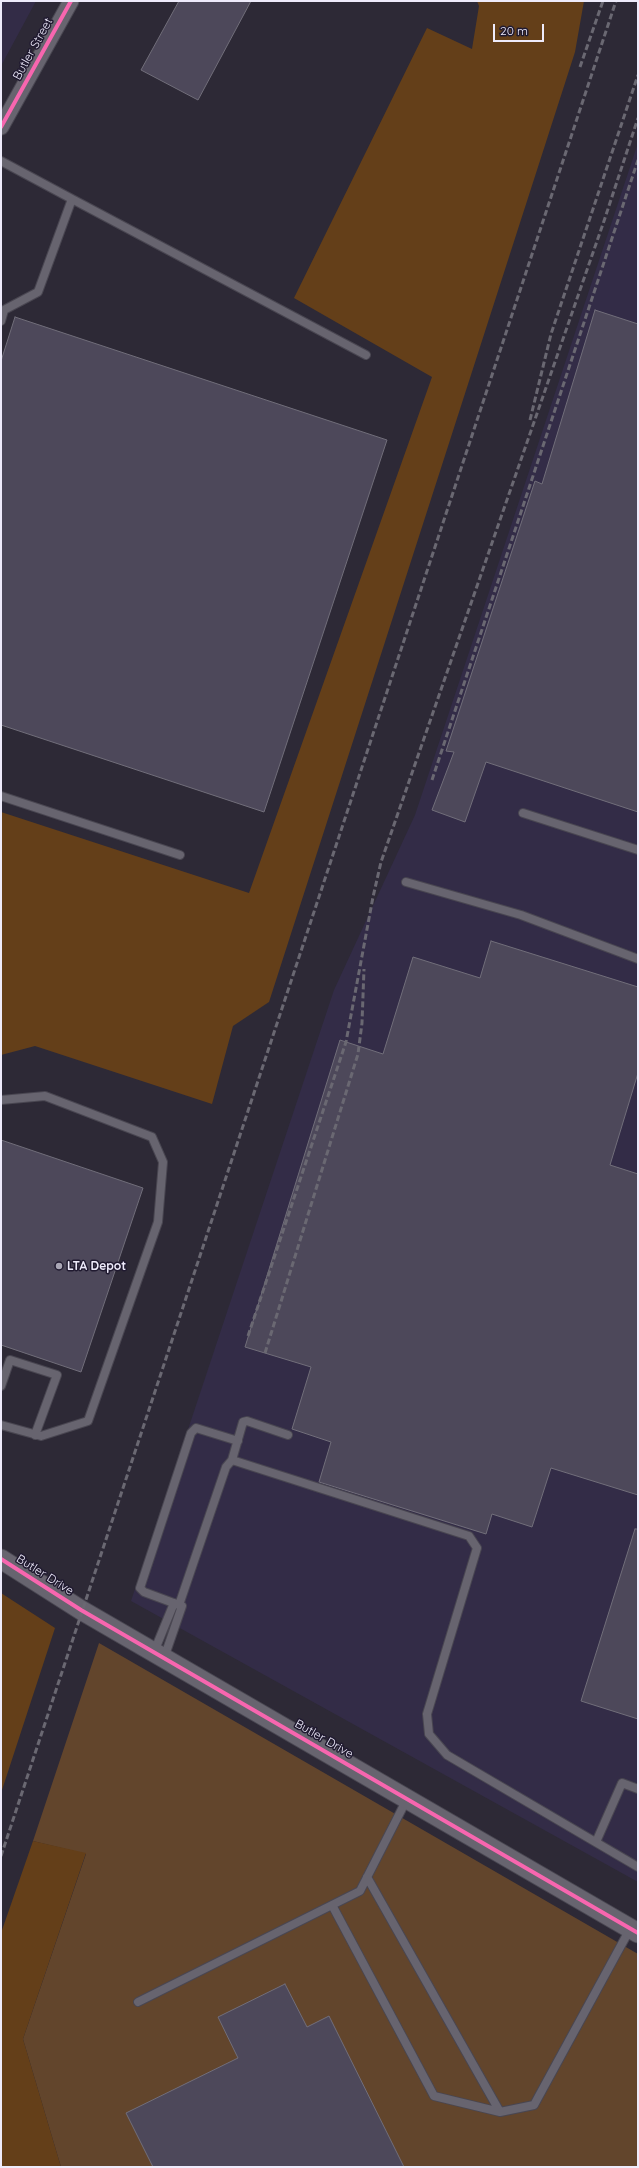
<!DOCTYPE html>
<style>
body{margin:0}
#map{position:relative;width:639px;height:2168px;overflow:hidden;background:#2d2936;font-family:Quicksand,sans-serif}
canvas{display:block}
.frame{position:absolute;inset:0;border:2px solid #eeebfb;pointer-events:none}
.scale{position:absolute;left:493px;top:24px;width:51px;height:18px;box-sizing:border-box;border:2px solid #eeebfb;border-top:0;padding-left:5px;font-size:12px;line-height:14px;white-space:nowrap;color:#eeebfb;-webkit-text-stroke:3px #201a30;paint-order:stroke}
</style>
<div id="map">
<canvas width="639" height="2168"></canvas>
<div class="frame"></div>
<div class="scale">20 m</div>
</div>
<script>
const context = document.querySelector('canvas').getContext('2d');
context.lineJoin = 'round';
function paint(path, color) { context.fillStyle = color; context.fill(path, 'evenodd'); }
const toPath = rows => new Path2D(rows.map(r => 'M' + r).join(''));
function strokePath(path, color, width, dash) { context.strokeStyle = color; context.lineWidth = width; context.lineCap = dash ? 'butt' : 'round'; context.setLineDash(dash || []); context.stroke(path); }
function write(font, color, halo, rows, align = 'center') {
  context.font = font + ' Quicksand,sans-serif'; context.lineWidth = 3; context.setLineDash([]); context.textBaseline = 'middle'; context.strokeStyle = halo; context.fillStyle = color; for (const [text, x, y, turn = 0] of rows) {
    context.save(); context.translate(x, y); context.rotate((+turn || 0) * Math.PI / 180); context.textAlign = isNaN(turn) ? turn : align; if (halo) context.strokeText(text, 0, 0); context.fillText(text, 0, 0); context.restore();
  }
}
paint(toPath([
 [1,1,36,1,1,66],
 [638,143,638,1882,131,1601,334,990,415,815]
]), '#332c47');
paint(toPath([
 [99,1643,638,1954,638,2167,61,2167,23,2039,86,1854,33,1841]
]), '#62452c');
paint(toPath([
 [477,1,584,1,575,52,269,1002,233,1026,212,1104,35,1046,1,1055,1,812,249,893,432,377,294,298,427,28,472,49,479,6],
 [1,1593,55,1628,1,1793],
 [33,1841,86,1853,23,2039,61,2167,1,2167,1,1933]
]), '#643f19');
const building = toPath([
 [179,1,251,1,198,100,141,70,179,1],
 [595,310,638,324,638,812,486,762,465,822,432,810,454,752,446,751,535,481,542,484,595,310],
 [15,317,387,440,264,812,1,725,1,361,15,317],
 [491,941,638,987,638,1073,610,1165,638,1174,638,1495,551,1468,532,1527,492,1514,486,1534,319,1482,331,1442,292,1429,311,1367,245,1347,340,1040,383,1054,413,957,480,978,491,941],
 [1,1140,143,1188,81,1372,1,1345,1,1140],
 [635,1529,638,1529,638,1719,581,1701,635,1529],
 [285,1984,307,2027,329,2016,404,2167,153,2167,126,2113,238,2058,218,2017,285,1984]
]);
paint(building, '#4d485a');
strokePath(building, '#716e7a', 1);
const service = toPath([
 [1,161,72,199,38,292,4,310,1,321],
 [72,199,366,355],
 [1,796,180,855],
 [523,813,638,850],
 [406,882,521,915,638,959],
 [1,1100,45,1096,152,1137,163,1162,158,1222,88,1421,41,1436,1,1425],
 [1,1386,10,1360,57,1375,35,1435],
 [238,1441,196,1428,191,1433,140,1588,144,1592,179,1605,226,1467,232,1460,469,1536,477,1548,427,1714,429,1734,447,1755,638,1867],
 [232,1460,243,1422,247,1421,288,1435],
 [154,1652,174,1603],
 [164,1658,182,1606],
 [596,1842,622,1783,638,1789],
 [367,1877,500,2112,534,2105,630,1929],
 [332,1905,434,2096,500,2112],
 [138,2002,360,1891,407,1799]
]);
const minor = toPath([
 [1,127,71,1]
]);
const tertiary = toPath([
 [1,1559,81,1610,638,1933]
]);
strokePath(service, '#494651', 10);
strokePath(minor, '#494651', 17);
strokePath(tertiary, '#494651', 21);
strokePath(service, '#67646f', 8);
strokePath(minor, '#67646f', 15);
strokePath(tertiary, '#67646f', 19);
strokePath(toPath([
 [580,67,603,1],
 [530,420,551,334,638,75],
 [432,780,638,160],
 [248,1336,346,1042,373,897,381,862,604,221,638,118],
 [265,1353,358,1054,362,1023,364,969],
 [1,1856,616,1]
]), '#6a6872', 3, [6, 3]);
strokePath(toPath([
 [1,127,71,1],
 [1,1559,81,1610,638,1933]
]), '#f766af', 4);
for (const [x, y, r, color] of [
 [59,1266,4,"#aaa7b6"]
]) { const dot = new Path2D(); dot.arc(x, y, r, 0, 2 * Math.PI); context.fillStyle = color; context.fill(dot); strokePath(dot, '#201a30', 1.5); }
write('12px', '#eeebfb', '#201a30', [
 ["Butler Street",33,49,-61],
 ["Butler Drive",45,1575,32],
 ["Butler Drive",324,1739,30]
]);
write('bold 12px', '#eeebfb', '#201a30', [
 ["LTA Depot",67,1266]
], 'left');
</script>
